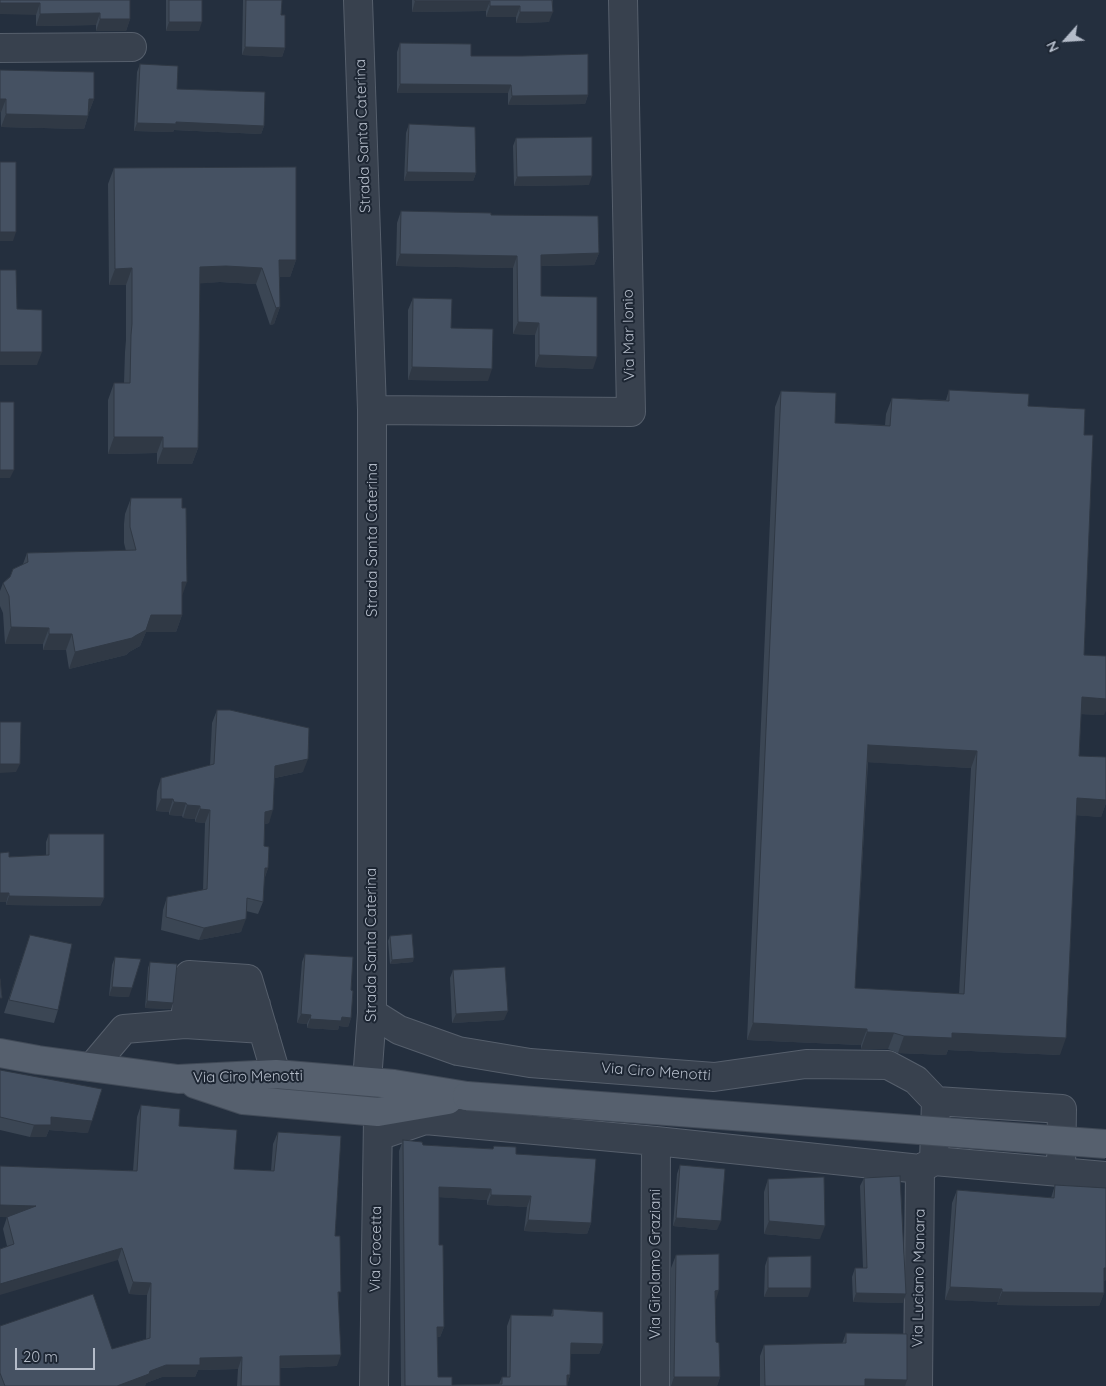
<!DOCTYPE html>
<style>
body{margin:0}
#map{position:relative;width:1106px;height:1386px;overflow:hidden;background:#242f3e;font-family:Quicksand,sans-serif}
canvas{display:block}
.north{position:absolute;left:1041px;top:15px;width:50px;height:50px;-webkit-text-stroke:4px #1d2633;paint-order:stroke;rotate:244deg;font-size:14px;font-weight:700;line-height:20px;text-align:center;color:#b4bcc9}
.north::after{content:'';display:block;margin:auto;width:18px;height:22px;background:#b4bcc9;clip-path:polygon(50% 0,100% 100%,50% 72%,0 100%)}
.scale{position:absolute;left:15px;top:1348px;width:80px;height:22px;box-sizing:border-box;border:2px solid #b4bcc9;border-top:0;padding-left:6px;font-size:15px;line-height:18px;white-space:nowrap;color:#b4bcc9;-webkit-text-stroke:4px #1d2633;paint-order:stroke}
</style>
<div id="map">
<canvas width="1106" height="1386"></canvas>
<div class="north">N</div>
<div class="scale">20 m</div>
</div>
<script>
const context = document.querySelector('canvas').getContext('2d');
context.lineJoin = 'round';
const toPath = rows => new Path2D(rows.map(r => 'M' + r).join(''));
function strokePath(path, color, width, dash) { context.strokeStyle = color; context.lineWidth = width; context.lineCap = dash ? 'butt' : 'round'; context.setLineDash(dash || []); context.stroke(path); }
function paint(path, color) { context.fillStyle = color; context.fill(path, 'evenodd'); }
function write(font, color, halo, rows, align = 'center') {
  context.font = font + ' Quicksand,sans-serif'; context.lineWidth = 4; context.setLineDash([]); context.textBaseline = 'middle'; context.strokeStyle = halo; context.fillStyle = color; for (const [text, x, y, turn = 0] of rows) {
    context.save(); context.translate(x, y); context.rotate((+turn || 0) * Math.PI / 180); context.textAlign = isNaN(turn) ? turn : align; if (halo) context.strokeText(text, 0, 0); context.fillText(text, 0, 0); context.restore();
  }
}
const minor = toPath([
 [358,0,372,410,372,1013,367,1081],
 [0,48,132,47],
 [372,410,631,412,623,0],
 [187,1000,256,1005],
 [372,1013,399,1030,458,1051,530,1063,714,1077,806,1064,888,1065,916,1080,936,1101,934,1161],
 [185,1024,263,1029],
 [92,1067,124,1029,185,1024,189,975,248,979,276,1074],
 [936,1101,1062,1109,1061,1172],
 [378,1136,425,1120,656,1141,920,1169,934,1161],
 [934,1161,1106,1176],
 [374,1386,378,1118],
 [655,1386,656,1141],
 [918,1386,920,1169]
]);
const major = toPath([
 [0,1053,38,1060,178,1079,276,1074,394,1084,467,1096],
 [195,1084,243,1100,378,1112,448,1100]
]);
strokePath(minor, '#565f6c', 30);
strokePath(major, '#414a57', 30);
strokePath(minor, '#38414e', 28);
strokePath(major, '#56606e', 28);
const majorBridge = toPath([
 [467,1096,1106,1144]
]);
strokePath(majorBridge, '#414a57', 30, []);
strokePath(majorBridge, '#56606e', 28);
paint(toPath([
 [0,0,130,0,130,19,126,31,96,31,96,25,36,26,36,15],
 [166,0,202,0,199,31,166,31],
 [243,0,282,0,281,15,285,48,282,57,242,55],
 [412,0,553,0,549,22,516,23,516,17,486,17,486,11,412,12],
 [400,43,471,56,588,95,585,104,508,105,508,93,397,93,397,52],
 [140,64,177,89,264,126,261,134,174,130,173,132,134,131,137,72],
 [0,70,94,99,89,112,88,112,88,116,84,129,1,127],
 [409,124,476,173,473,181,404,181,406,133],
 [516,138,589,185,514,186,513,146],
 [114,168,296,260,290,277,280,277,280,307,274,324,270,325,256,284,220,282,200,283,198,448,192,464,157,464,157,453,108,454,108,400,114,383,124,383,125,352,126,340,126,285,109,285,108,184],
 [401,211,491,215,599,253,594,265,541,266,541,296,593,369,535,367,535,335,513,334,513,268,396,266,397,223],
 [413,298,451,328,488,381,408,380,408,310],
 [949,390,1028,406,1084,435,1084,655,1104,715,1081,714,1079,756,1106,757,1106,803,1101,817,1076,815,1060,1055,948,1050,946,1055,898,1053,888,1049,861,1049,861,1045,747,1040,775,407,781,391,835,423,885,425,886,414,892,398,946,400],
 [868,762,971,768,959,994,855,988],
 [131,498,182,596,182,615,176,632,146,632,140,646,129,652,126,655,69,669,66,650,43,650,43,644,5,644,3,613,0,606,0,591,3,583,23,564,27,553,126,551,124,543,124,524,125,514],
 [217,710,303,772,275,778,269,823,265,824,264,846,268,868,264,880,263,902,258,914,246,911,241,932,199,940,161,930,163,910,167,897,203,890,205,823,195,822,195,819,183,818,182,816,169,815,169,812,156,811,157,791,161,778,210,766,212,723],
 [49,834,104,898,100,906,6,905,9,857,46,855,46,842],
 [30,935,58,1010,54,1023,4,1013],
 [390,936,413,962,390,964,388,941],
 [305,954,351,990,351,1018,348,1027,339,1026,338,1030,307,1028,307,1024,297,1023,302,962],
 [115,957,129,997,109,996,112,965],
 [150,962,173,1003,171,1009,145,1008,148,968],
 [453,970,504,1020,452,1023,450,978],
 [0,1070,88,1133,49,1130,46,1137,30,1137,0,1130],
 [141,1105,179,1126,234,1169,271,1171,273,1144,278,1132,335,1236,339,1299,337,1366,280,1368,280,1386,237,1386,238,1369,198,1370,195,1377,162,1377,146,1383,145,1386,0,1386,0,1326,112,1349,146,1339,147,1295,129,1294,118,1260,7,1246,3,1229,7,1217,0,1217,0,1166,133,1171,137,1117],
 [403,1140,423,1145,493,1149,494,1146,516,1154,591,1223,587,1234,524,1231,527,1207,487,1205,487,1200,439,1197,439,1245,444,1327,440,1337,437,1337,438,1377,452,1385,499,1384,502,1377,507,1377,507,1326,511,1315,551,1316,553,1309,603,1344,599,1354,571,1354,570,1375,567,1386,401,1386,399,1151],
 [680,1165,717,1230,673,1226,677,1174],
 [864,1178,903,1303,853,1302,852,1277,855,1268,863,1268,860,1186],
 [768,1179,820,1239,764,1234,764,1192],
 [1055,1185,1106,1245,1106,1280,1104,1281,1104,1293,1099,1306,997,1305,998,1302,945,1300,952,1203,957,1190,1051,1198],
 [676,1255,715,1302,716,1342,720,1377,717,1386,670,1386,671,1268],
 [768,1257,808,1297,764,1297,765,1266],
 [846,1333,905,1386,760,1386,760,1356,764,1345,842,1344]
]), '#3b4654');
paint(toPath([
 [415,1,490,1,486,11,412,12],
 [0,3,40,3,36,15,0,14],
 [490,6,520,6,516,17,486,17],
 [520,12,553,12,549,22,516,23],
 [100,13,96,25,36,26,40,14],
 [100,19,130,19,126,31,96,31],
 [169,22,202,22,199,31,166,31],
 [245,47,285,48,282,57,242,55],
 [400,84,511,85,508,93,397,93],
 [588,95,585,104,508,105,512,96],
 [0,99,6,99,1,112,0,112],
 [89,99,94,99,89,112,84,112],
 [6,114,88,116,84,129,1,127],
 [176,122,264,126,261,134,174,130,173,132,134,131,137,123],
 [407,172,476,173,473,181,404,181],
 [592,176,589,185,514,186,517,177],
 [0,232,16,232,13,241,0,241],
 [599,253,594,265,536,266,541,255],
 [400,254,517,256,513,268,396,266],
 [279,260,296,260,290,277,273,277],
 [226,266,262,268,256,284,220,282,194,284,200,267],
 [132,268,126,285,109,285,115,269],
 [280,307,274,324,270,325,276,308],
 [518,322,539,323,535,335,513,334],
 [0,352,42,352,37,365,0,365],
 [539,355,597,357,593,369,535,367],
 [412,367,492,369,488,381,408,380],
 [114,437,163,437,157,453,108,454],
 [163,448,198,448,192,464,157,464],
 [0,470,14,470,10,478,0,478],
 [182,582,187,582,181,599],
 [151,615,182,615,176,632,146,632,140,646,129,652,126,655,69,669,75,652],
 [11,627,49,628,43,644,5,644],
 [49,634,72,634,66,650,43,650],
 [1082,697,1106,699,1106,711,1104,715,1076,714],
 [868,745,977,751,971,768,862,762],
 [308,759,303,772,270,779,275,766],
 [0,764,20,764,16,772,0,773],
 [1077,798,1106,800,1106,803,1101,817,1071,815],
 [161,799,173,799,169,812,156,811],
 [174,802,186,803,182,816,169,815],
 [187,805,200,806,195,819,183,818],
 [200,809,210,810,205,823,195,822],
 [273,810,269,823,261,825,265,812],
 [265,868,268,868,264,880],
 [0,893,9,893,6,902,0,902],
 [9,896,104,898,100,906,6,905],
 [246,919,241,932,199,940,204,928],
 [414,958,413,962,390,964,392,960],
 [112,987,132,988,129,997,109,996],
 [147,1001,173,1003,171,1009,145,1008],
 [508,1011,504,1020,452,1023,456,1014],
 [301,1014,311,1015,307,1024,297,1023],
 [342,1017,351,1018,348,1027,339,1026,338,1030,307,1028,310,1019],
 [753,1023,867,1029,861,1045,747,1040],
 [867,1032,894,1033,888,1049,861,1049],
 [952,1033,1066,1038,1060,1055,948,1050,946,1055,898,1053,904,1036],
 [51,1117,92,1121,88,1133,49,1130,46,1137,30,1137,34,1125],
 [439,1187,491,1189,487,1200,435,1197],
 [491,1195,531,1196,527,1207,487,1205],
 [0,1205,36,1206,32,1218,0,1217],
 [676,1218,721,1221,717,1230,673,1226],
 [528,1220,591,1223,587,1234,524,1231],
 [769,1221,825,1226,820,1239,764,1234],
 [122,1248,118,1260,0,1295,0,1284],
 [1104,1268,1106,1268,1106,1280,1099,1281],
 [133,1282,151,1283,147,1295,129,1294],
 [950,1287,1002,1289,998,1302,945,1300],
 [768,1288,811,1288,808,1297,764,1297],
 [719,1290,715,1303,715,1291],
 [1002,1292,1104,1293,1099,1306,997,1305],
 [856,1293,906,1294,903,1303,853,1302],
 [437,1327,444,1327,440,1337,433,1337],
 [571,1343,603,1344,599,1354,568,1354],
 [341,1355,337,1366,276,1368,280,1356],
 [242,1357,238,1369,198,1370,195,1377,162,1377,146,1383,145,1386,117,1386,150,1371,166,1365,200,1358],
 [567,1375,570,1375,567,1386],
 [674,1377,720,1377,717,1386,671,1386],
 [865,1379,907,1380,905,1386,863,1386]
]), '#303945');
const building = toPath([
 [0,0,130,0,130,19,100,19,100,13,40,14,40,3,0,3,0,0],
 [169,0,202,0,202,22,169,22,169,0],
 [246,0,282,0,281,15,285,15,285,48,245,47,246,0],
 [415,0,552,0,553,12,520,12,520,6,490,6,490,1,415,1,415,0],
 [400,43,471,44,471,56,522,56,588,54,588,95,512,96,511,85,400,84,400,43],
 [140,64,178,66,177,89,265,92,264,126,176,122,176,124,137,123,140,64],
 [0,70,94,72,94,99,89,99,88,116,6,114,6,99,0,99,0,70],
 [409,124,475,127,476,173,407,172,409,124],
 [592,137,592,176,517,177,516,138,592,137],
 [0,162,16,162,16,232,0,232,0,162],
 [296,167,296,260,279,260,280,307,276,308,262,268,226,266,200,267,198,448,163,448,163,437,114,437,114,383,130,383,131,335,132,324,132,268,115,269,114,168,296,167],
 [401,211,491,213,491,215,598,216,599,253,541,255,541,296,597,297,597,357,539,355,539,323,518,322,517,256,400,254,401,211],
 [0,270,16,270,17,309,42,310,42,352,0,352,0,270],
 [413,298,452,299,451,328,493,329,492,369,412,367,413,298],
 [949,390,1029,394,1028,406,1085,409,1084,435,1093,435,1084,655,1106,656,1106,699,1082,697,1079,756,1106,757,1106,800,1077,798,1066,1038,952,1033,952,1038,904,1036,894,1033,867,1032,867,1029,753,1023,781,391,836,393,835,423,890,426,892,398,949,401,949,390],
 [868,745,977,751,964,994,855,988,868,745],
 [0,402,14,402,14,470,0,470,0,402],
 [131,498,182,498,182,508,186,508,187,582,182,582,182,615,151,615,146,630,135,636,132,638,75,652,72,634,49,634,49,628,11,627,9,596,3,583,10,577,13,569,28,562,27,553,136,550,130,527,130,507,131,498],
 [217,710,230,710,309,728,308,759,275,766,273,810,265,812,264,846,269,847,268,868,265,868,263,902,247,898,246,919,204,928,166,917,167,897,207,889,210,810,200,809,200,806,187,805,186,803,174,802,173,799,161,799,161,778,214,764,217,710],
 [0,722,21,722,20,764,0,764,0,722],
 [49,834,104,834,104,898,9,896,9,893,0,893,0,853,9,852,9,857,49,855,49,834],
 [412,934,414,958,392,960,390,936,412,934],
 [30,935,72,944,58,1010,9,1000,30,935],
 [305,954,353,957,351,990,353,991,351,1018,342,1017,341,1021,310,1019,311,1015,301,1014,305,954],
 [115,957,141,959,132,988,112,987,115,957],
 [150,962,177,964,173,1003,147,1001,150,962],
 [505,967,508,1011,456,1014,453,970,505,967],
 [0,979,2,998,0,998,0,979],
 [0,1070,102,1089,92,1121,51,1117,51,1125,34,1125,0,1117,0,1070],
 [141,1105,180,1109,179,1126,237,1130,234,1169,274,1171,278,1132,341,1136,335,1236,340,1236,341,1292,338,1292,341,1355,280,1356,280,1386,241,1386,242,1357,200,1358,200,1365,166,1365,150,1371,149,1374,117,1386,5,1386,0,1373,0,1326,93,1294,112,1349,150,1338,151,1283,133,1282,122,1248,0,1284,0,1249,14,1244,7,1217,36,1206,0,1205,0,1166,137,1171,141,1105],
 [403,1140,422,1142,423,1145,493,1149,494,1146,516,1147,516,1154,596,1159,591,1223,528,1220,531,1196,491,1195,491,1189,439,1187,439,1245,443,1245,444,1327,437,1327,438,1377,452,1377,452,1385,502,1384,502,1377,510,1377,511,1315,553,1316,553,1309,603,1312,603,1344,571,1343,570,1375,567,1375,567,1386,405,1386,403,1140],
 [680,1165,725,1169,721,1221,676,1218,680,1165],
 [900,1176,906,1294,856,1293,855,1268,867,1268,864,1178,900,1176],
 [824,1177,825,1226,769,1221,768,1179,824,1177],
 [1055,1185,1106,1188,1106,1268,1104,1268,1104,1293,1002,1292,1002,1289,950,1287,957,1190,1054,1198,1055,1185],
 [719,1254,719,1290,715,1291,716,1342,719,1343,720,1377,674,1377,676,1255,719,1254],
 [811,1256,811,1288,768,1288,768,1257,811,1256],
 [846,1333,907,1334,907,1380,865,1379,865,1386,765,1386,764,1345,846,1343,846,1333]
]);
paint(building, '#455162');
strokePath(building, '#303945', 1);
write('15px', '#b4bcc9', '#1d2633', [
 ["Strada Santa Caterina",363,136,-92],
 ["Via Mar Ionio",629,335,-91],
 ["Strada Santa Caterina",372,540,-90],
 ["Strada Santa Caterina",371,945,-90],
 ["Via Ciro Menotti",656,1072,4],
 ["Via Ciro Menotti",248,1077,-1],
 ["Via Crocetta",376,1249,-89],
 ["Via Girolamo Graziani",655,1264,-90],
 ["Via Luciano Manara",919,1278,-89]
]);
</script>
